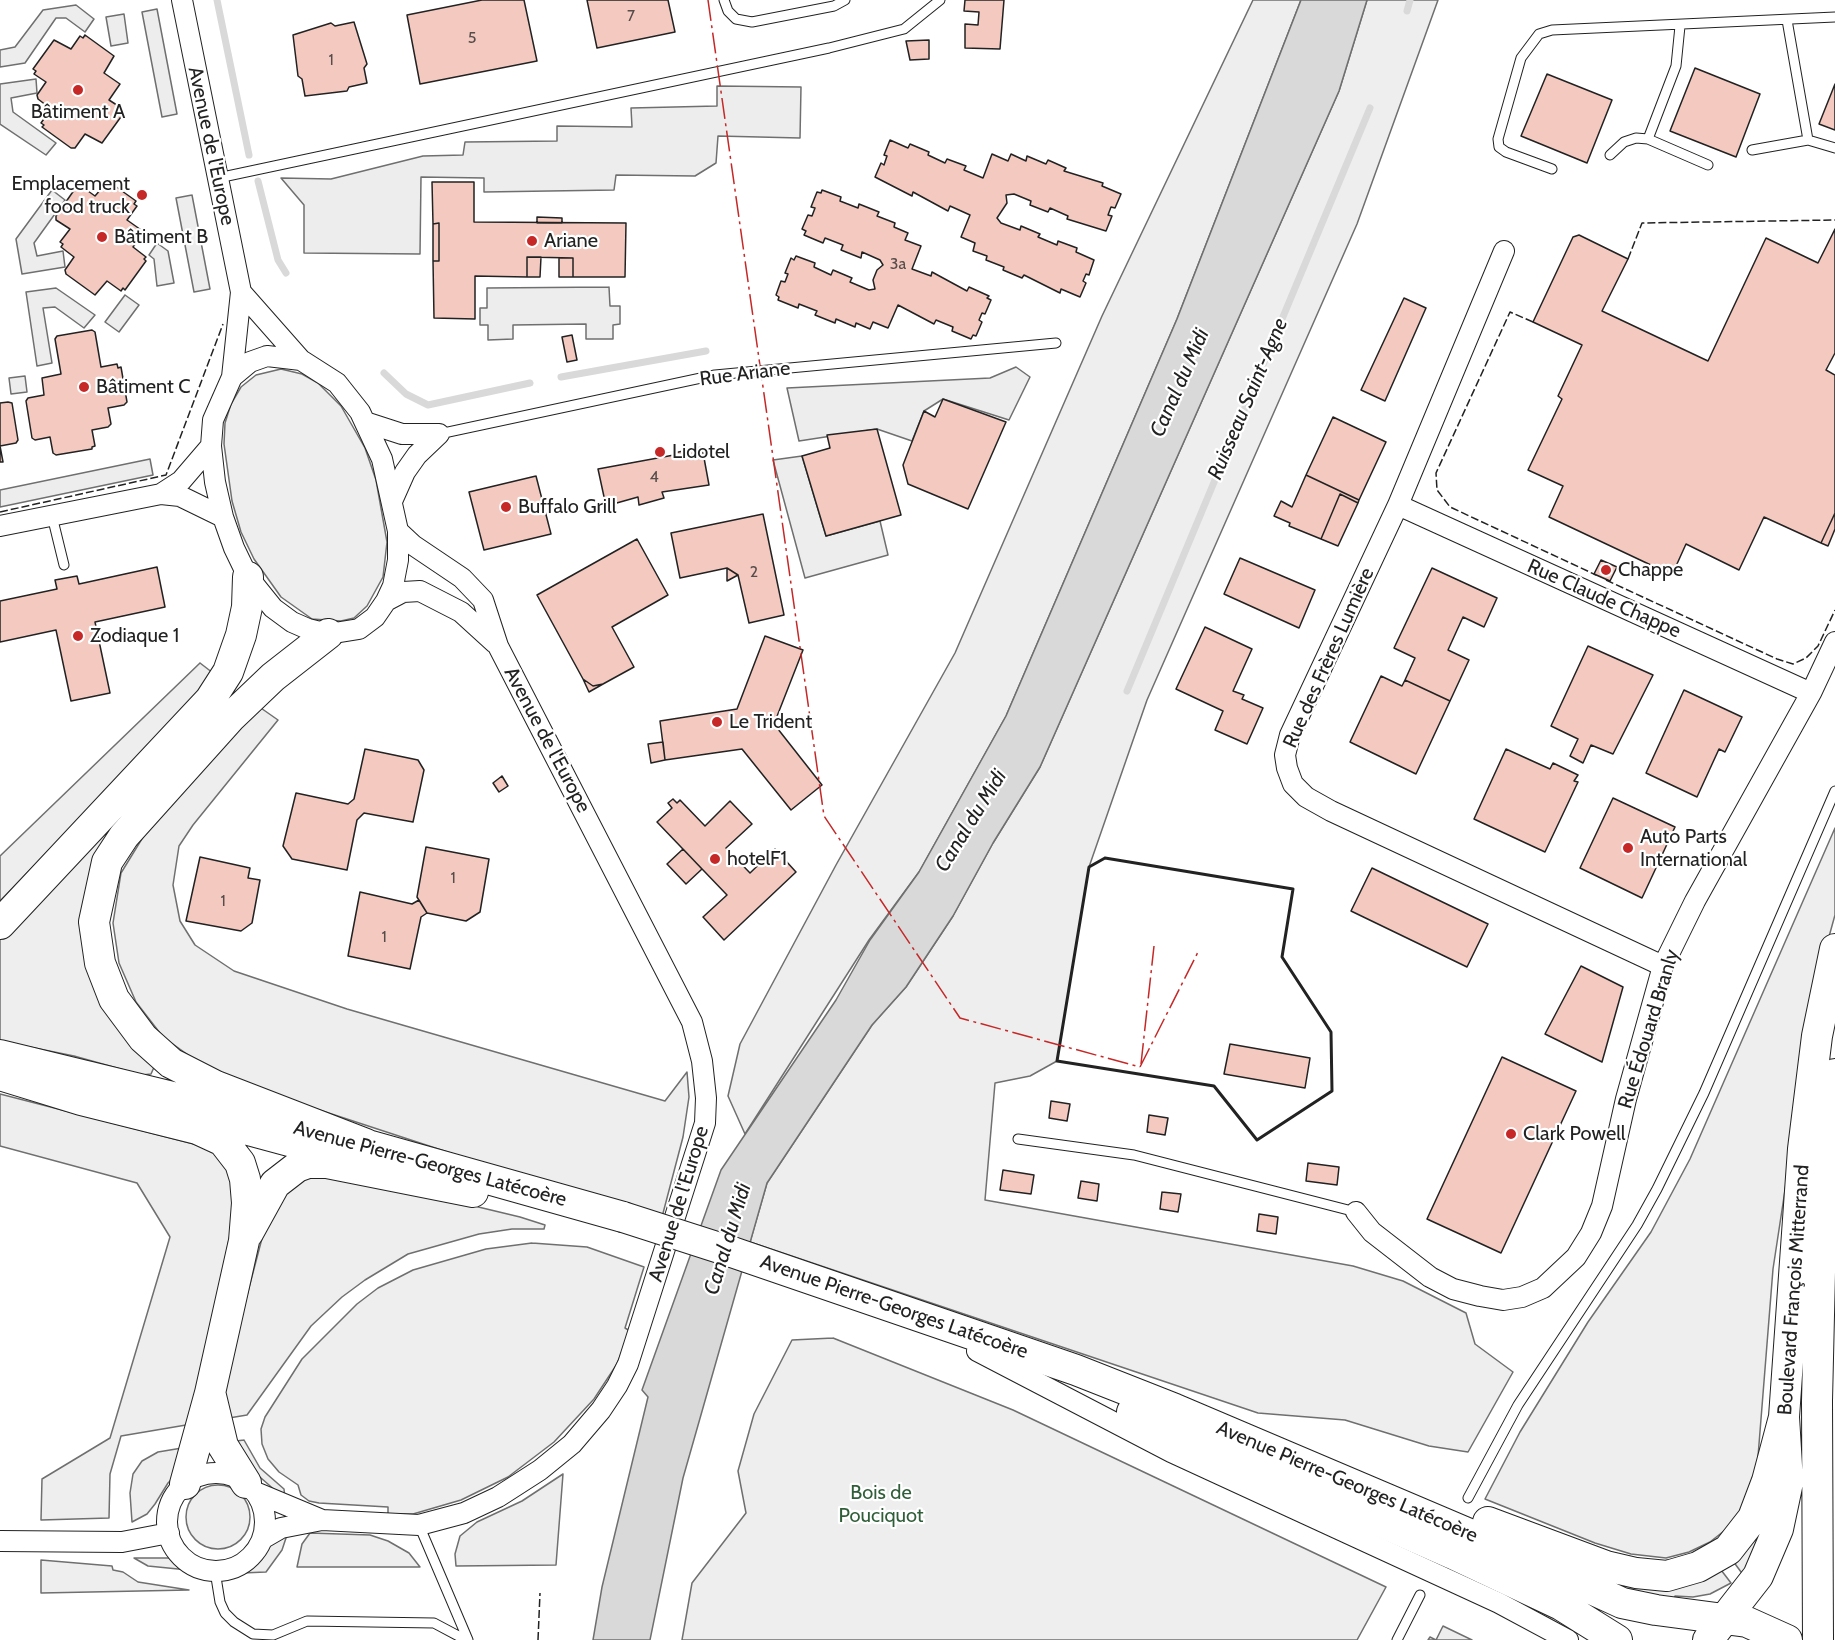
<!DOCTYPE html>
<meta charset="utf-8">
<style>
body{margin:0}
canvas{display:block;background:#fff}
</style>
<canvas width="1835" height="1640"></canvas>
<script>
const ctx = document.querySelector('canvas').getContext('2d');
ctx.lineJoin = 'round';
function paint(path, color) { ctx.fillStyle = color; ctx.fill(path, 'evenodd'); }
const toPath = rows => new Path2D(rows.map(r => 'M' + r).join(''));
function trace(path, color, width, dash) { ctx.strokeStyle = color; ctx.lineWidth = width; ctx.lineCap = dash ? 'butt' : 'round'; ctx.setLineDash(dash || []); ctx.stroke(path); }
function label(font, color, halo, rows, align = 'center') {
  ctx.font = font + ' Cabin,sans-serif'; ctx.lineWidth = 4.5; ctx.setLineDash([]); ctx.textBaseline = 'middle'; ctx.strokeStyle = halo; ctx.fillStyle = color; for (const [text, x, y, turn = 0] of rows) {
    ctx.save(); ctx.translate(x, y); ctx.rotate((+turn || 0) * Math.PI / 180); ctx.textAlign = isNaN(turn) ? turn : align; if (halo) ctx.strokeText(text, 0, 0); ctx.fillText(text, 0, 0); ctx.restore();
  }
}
const green = toPath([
 [1253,0,1301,0,1177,319,1006,716,919,872,869,940,745,1134,728,1096,740,1044,836,865,955,653,1102,316,1253,0],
 [1367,0,1438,0,1357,224,1147,700,1089,867,1057,1061,1030,1076,995,1083,985,1200,1353,1266,1403,1281,1466,1313,1475,1344,1513,1372,1468,1452,1429,1446,1345,1420,1258,1413,750,1242,767,1183,872,1025,906,987,953,916,993,843,1040,767,1339,91,1367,0],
 [281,369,302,374,318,383,341,406,365,448,376,480,387,542,383,577,367,606,354,618,341,621,312,619,281,597,254,559,241,532,232,501,224,444,225,423,231,404,241,387,256,375,281,369],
 [200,663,213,673,198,695,0,901,0,856,200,663],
 [258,706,278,720,193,825,179,846,173,885,180,921,195,945,234,971,347,1009,665,1101,687,1072,689,1097,683,1137,662,1217,542,1183,292,1101,205,1067,163,1037,136,1002,119,963,113,923,121,873,151,824,258,706],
 [117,813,124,821,89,900,155,1065,151,1074,142,1075,74,1056,0,1041,0,937,117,813],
 [1835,828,1835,915,1817,980,1773,1269,1757,1469,1746,1506,1729,1527,1710,1542,1689,1552,1666,1558,1631,1554,1595,1543,1485,1499,1520,1432,1588,1322,1651,1232,1690,1159,1835,828],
 [0,1094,213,1149,227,1162,237,1200,192,1424,121,1436,110,1474,109,1518,41,1520,42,1479,110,1438,170,1237,137,1183,0,1146,0,1094],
 [307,1175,391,1186,520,1217,545,1225,544,1229,512,1229,479,1234,408,1254,365,1280,342,1297,311,1326,247,1415,223,1419,221,1394,265,1227,273,1203,307,1175],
 [532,1243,587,1247,644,1267,625,1328,630,1331,617,1364,594,1399,554,1442,508,1477,461,1500,413,1514,388,1514,388,1507,319,1503,309,1501,301,1495,298,1485,279,1472,268,1459,262,1444,261,1429,265,1417,302,1359,357,1304,378,1288,413,1270,486,1249,532,1243],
 [833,1338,1013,1410,1386,1587,1357,1640,682,1640,692,1583,746,1513,738,1471,754,1414,792,1340,833,1338],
 [244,1440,260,1468,284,1489,285,1499,253,1471,228,1442,244,1440],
 [188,1447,178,1473,168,1483,155,1504,147,1514,132,1522,130,1493,133,1474,142,1461,158,1452,188,1447],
 [1375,1484,1596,1566,1718,1566,1731,1583,1710,1594,1693,1597,1675,1596,1672,1603,1638,1597,1375,1484],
 '186 1517a32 32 0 1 1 64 0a32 32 0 1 1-64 0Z',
 [1756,1531,1765,1534,1744,1576,1730,1557,1756,1531],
 [310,1533,370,1535,388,1541,409,1553,420,1567,297,1567,302,1544,310,1533],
 [287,1535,282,1550,266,1572,242,1573,263,1555,270,1545,287,1535],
 [134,1558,170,1558,188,1570,148,1566,134,1558],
 [41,1560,112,1566,113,1570,123,1572,138,1582,189,1590,41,1593,41,1560]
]);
paint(green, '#eee');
trace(green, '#6f6f6f', 1.5);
const parking = toPath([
 [76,5,94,19,85,32,66,18,56,18,25,63,0,67,0,50,15,47,43,10,76,5],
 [157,9,177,114,162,117,142,12,157,9],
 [124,14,128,43,111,46,106,17,124,14],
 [36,79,37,93,11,98,13,112,56,143,46,155,0,124,0,84,36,79],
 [717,86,801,87,800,138,718,136,716,163,695,176,616,175,614,190,484,192,484,178,421,177,420,254,304,253,304,205,281,178,331,179,423,156,463,155,465,142,557,141,557,126,632,127,631,108,717,106,717,86],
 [52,190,65,200,34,243,37,256,63,251,65,267,22,274,16,239,52,190],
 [192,195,210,289,194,292,176,198,192,195],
 [157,243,168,251,174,283,157,286,154,259,149,255,157,243],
 [609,287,610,306,620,306,620,324,613,325,613,339,586,339,586,324,513,325,513,339,488,340,488,325,480,325,480,308,487,308,487,288,609,287],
 [56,288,95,315,84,328,55,307,43,308,52,363,37,366,26,292,56,288],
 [125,295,139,305,119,332,105,322,125,295],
 [1016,367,1030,377,1009,420,943,399,924,411,912,441,877,429,799,441,787,388,990,378,1016,367],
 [25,376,27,392,11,394,9,378,25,376],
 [802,456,826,536,880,521,888,555,805,578,773,460,802,456],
 [150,459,153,475,0,507,0,490,150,459],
 [563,1474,556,1565,456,1566,455,1554,460,1536,477,1522,522,1501,563,1474],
 [1443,1626,1472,1640,1428,1640,1430,1637,1436,1640,1443,1626]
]);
paint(parking, '#ededed');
trace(parking, '#6f6f6f', 1.5);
const water = toPath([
 [1301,0,1367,0,1339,91,1040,767,993,843,953,916,906,987,872,1025,767,1183,683,1478,650,1640,593,1640,602,1587,648,1397,642,1390,721,1170,836,1000,870,940,919,872,1006,716,1177,319,1301,0]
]);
paint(water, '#d9d9d9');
trace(water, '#6f6f6f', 1.5);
trace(toPath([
 [217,0,249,155],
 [1407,11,1410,0],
 [258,181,278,260,286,273],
 [384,373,406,394,428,405,530,383],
 [561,377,706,351],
 [1127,691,1370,108]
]), '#d9d9d9', 7);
const building = toPath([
 [482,0,524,0,537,61,420,84,407,15,482,0],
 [587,0,668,0,675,32,597,48,587,0],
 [965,0,1004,0,1000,49,965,48,965,24,978,25,979,12,964,11,965,0],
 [354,22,367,64,364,68,367,83,349,87,347,91,305,96,302,79,298,76,293,35,331,23,335,26,354,22],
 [85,35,114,56,104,73,120,84,109,100,123,109,121,112,123,114,102,143,85,134,75,148,71,148,42,127,44,125,41,123,51,109,38,99,37,95,46,82,34,74,36,71,33,69,54,40,71,49,80,36,83,38,85,35],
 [929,40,929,59,910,60,906,41,929,40],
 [1695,68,1760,94,1736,157,1670,131,1695,68],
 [1547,74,1612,100,1587,163,1521,136,1547,74],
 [1835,84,1835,130,1819,124,1835,84],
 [890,140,908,148,910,144,929,152,928,155,945,163,947,159,966,166,964,170,983,178,992,154,1008,161,1011,154,1026,161,1027,156,1046,164,1048,160,1066,168,1064,171,1103,183,1102,186,1121,194,1115,208,1111,207,1108,215,1112,216,1106,231,1067,219,1068,216,1050,208,1048,212,1030,205,1031,201,1014,194,1006,195,1007,203,997,218,1001,223,1020,230,1021,226,1040,234,1038,237,1057,245,1058,241,1077,248,1076,252,1094,260,1089,275,1086,274,1083,281,1086,283,1080,297,1061,289,1060,293,1024,275,1022,278,1003,270,1004,267,986,260,987,256,973,251,975,243,961,237,970,215,950,206,948,211,913,192,912,196,875,177,881,163,884,165,887,156,884,155,890,140],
 [108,181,136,201,134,204,137,206,127,220,144,232,133,247,146,257,144,259,146,261,125,290,123,288,121,291,107,281,95,295,66,274,65,270,74,257,61,247,63,244,60,242,70,229,56,220,56,216,77,186,81,186,95,196,108,181],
 [432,182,474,182,474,222,626,223,625,277,573,277,573,258,527,257,527,277,475,276,475,319,434,318,433,261,439,261,439,223,433,224,432,182],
 [822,190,841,197,840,201,858,208,859,204,879,212,877,216,895,223,894,227,908,233,905,240,921,246,912,269,931,276,932,272,967,291,969,287,989,296,987,298,991,300,985,314,982,313,979,320,982,322,976,336,973,335,971,339,952,331,953,327,936,320,934,324,898,305,888,328,873,322,870,329,856,323,855,327,836,319,835,323,815,315,817,311,799,304,798,308,778,300,779,297,776,295,781,281,785,282,788,274,785,273,791,258,794,260,796,256,815,263,814,267,831,275,833,270,852,278,850,282,869,290,875,289,873,280,877,270,883,265,880,260,862,252,861,258,841,250,843,245,825,238,823,243,804,235,806,231,802,229,808,215,812,216,815,208,811,207,817,192,821,193,822,190],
 [537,217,562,218,562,223,537,223,537,217],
 [439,223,439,261,433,261,433,224,439,223],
 [1835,229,1835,353,1826,370,1835,375,1835,513,1821,543,1764,517,1739,570,1686,544,1672,575,1549,517,1563,486,1528,470,1562,399,1558,396,1582,345,1533,322,1573,237,1579,235,1628,259,1602,311,1708,361,1766,238,1818,263,1835,229],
 [527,257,541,257,540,277,527,277,527,257],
 [559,258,573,258,573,277,559,277,559,258],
 [1404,298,1426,308,1385,401,1361,390,1404,298],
 [92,330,95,332,101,367,117,364,118,368,121,367,127,402,124,405,108,408,111,424,108,427,92,430,95,446,92,447,92,449,56,455,53,453,50,437,35,440,32,438,26,401,28,398,44,395,42,378,61,374,55,339,57,336,92,330],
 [572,335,577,360,567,362,562,337,572,335],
 [943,399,1006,422,968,509,908,484,903,465,924,411,935,417,943,399],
 [8,402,12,403,18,440,16,443,0,446,3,462,0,462,0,403,8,402],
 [1333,417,1386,442,1359,500,1306,475,1333,417],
 [877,429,901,515,826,536,802,456,830,448,827,435,877,429],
 [702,447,709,485,662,492,664,498,639,505,638,497,606,506,598,469,674,455,674,453,702,447],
 [1306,475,1359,500,1358,503,1340,494,1321,539,1289,526,1290,523,1274,516,1281,501,1292,507,1306,475],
 [536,476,551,534,484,550,469,492,536,476],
 [1340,494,1358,503,1338,546,1321,539,1340,494],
 [1835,513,1835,529,1828,546,1821,543,1835,513],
 [763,514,784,615,749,623,738,575,727,568,680,578,671,533,763,514],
 [637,539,668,595,612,627,634,667,603,684,593,686,583,679,537,595,637,539],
 [1240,558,1315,590,1299,628,1224,594,1240,558],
 [1601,560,1617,567,1610,581,1594,574,1601,560],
 [157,567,165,607,95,622,110,693,71,701,56,630,0,642,0,601,57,589,55,580,77,576,79,584,157,567],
 [727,568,738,575,727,581,727,568],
 [1432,568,1497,598,1484,627,1463,617,1448,650,1469,660,1450,701,1405,680,1415,658,1394,648,1432,568],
 [1205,627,1252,649,1233,691,1244,695,1242,699,1263,708,1247,744,1215,730,1223,711,1176,689,1205,627],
 [765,636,803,650,774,724,822,785,791,810,742,749,665,760,660,721,737,709,765,636],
 [1588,646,1653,675,1613,754,1591,745,1583,763,1570,756,1578,739,1551,726,1588,646],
 [1381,676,1402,686,1405,680,1450,701,1416,774,1350,742,1381,676],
 [583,679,593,686,603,684,589,692,583,679],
 [1684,690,1742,717,1725,752,1719,749,1697,797,1646,773,1684,690],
 [663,742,665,760,651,763,648,744,663,742],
 [365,749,418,760,424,770,413,822,364,813,357,820,347,870,292,859,283,846,296,793,348,804,354,799,365,749],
 [1506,749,1550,769,1553,763,1578,775,1574,781,1578,782,1545,852,1474,819,1506,749],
 [502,776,508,786,499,792,493,783,502,776],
 [1613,798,1675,827,1642,898,1580,868,1613,798],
 [673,799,677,803,680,800,705,826,730,801,752,824,726,848,750,873,775,849,796,872,724,940,703,917,727,895,657,822,672,808,668,803,673,799],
 [426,847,489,859,480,912,466,921,427,913,417,897,426,847],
 [683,849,702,869,686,884,667,864,683,849],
 [200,857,250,868,248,878,260,880,252,923,241,931,186,921,200,857],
 [1372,868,1488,924,1467,967,1351,911,1372,868],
 [360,892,412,904,419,900,427,913,421,917,410,969,348,956,360,892],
 [1581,966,1623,987,1602,1062,1545,1034,1581,966],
 [1230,1044,1310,1058,1305,1088,1224,1074,1230,1044],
 [1502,1057,1576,1091,1501,1253,1427,1219,1502,1057],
 [1051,1101,1070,1104,1067,1121,1049,1118,1051,1101],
 [1149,1115,1168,1118,1165,1135,1147,1132,1149,1115],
 [1308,1163,1339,1167,1337,1185,1306,1181,1308,1163],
 [1003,1170,1034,1175,1031,1194,1000,1190,1003,1170],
 [1081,1181,1099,1184,1097,1201,1078,1198,1081,1181],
 [1162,1192,1181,1194,1178,1212,1160,1209,1162,1192],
 [1259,1214,1278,1217,1276,1234,1257,1231,1259,1214]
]);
paint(building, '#f3c9c0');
trace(building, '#222', 1.5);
const service = toPath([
 [724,0,728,11,736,19,752,22,834,6,845,0],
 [1787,20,1808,140],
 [1648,139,1676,66,1680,26],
 [1752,150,1808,140,1835,148],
 [1610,155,1624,142,1636,138,1648,139,1708,165],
 [1552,169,1506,152,1499,147,1498,139,1521,58,1539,34,1552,30,1835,17],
 [218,178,829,48,904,29,940,0],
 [439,434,715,375,1056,343],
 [52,516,64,565],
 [1018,1139,1134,1155,1356,1212],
 [1468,1498,1518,1405,1637,1225,1657,1189,1704,1093,1835,791],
 [419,1525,468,1640],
 [215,1571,220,1602,225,1613,234,1622,253,1634,273,1635,307,1621,434,1623,466,1640],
 [1397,1640,1420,1595]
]);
const minor = toPath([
 [182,0,241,292,232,377],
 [1504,251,1398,505,1290,735,1285,755,1287,768,1293,784,1306,797,1331,811,1663,966],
 [241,292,301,360],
 [267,356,301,360,337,383,360,412,382,459,398,531,398,560,393,586,386,601,375,617,359,629,328,634,308,629,292,622,273,608,248,577,234,548,223,517,215,482,211,446,213,420,232,377,250,362,267,356],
 [365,422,402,434,439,434],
 [161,494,181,481,211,446],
 [393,499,405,472,417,455,439,434],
 [1398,505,1811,693],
 [0,526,161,494,180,496,223,517],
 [386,601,403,592,420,591,461,612,495,643],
 [1356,1212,1372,1232,1430,1277,1453,1289,1480,1296,1503,1300,1522,1297,1543,1288,1576,1257,1591,1233,1602,1206,1626,1099,1663,966,1695,901,1811,693,1835,642],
 [977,1351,1171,1452,1499,1603,1568,1640],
 '167 1522a49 49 0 1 1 98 0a49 49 0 1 1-98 0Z',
 [255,1492,322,1520,419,1525,464,1513,498,1497,540,1470,572,1444,601,1410,617,1386,628,1364,705,1123,706,1098,702,1061,692,1022,498,646,483,600,462,578,413,545,398,531],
 [262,1539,281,1528,322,1520],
 [0,1541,122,1542,169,1533]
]);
const primary = toPath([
 [328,634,273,677,230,718,124,836,107,862,94,922,100,963,114,999,143,1038,171,1063,216,1086,366,1144],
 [0,924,210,700,228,672,241,635,247,607,248,577],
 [0,1055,247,1115],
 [0,1075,81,1100,197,1129,223,1141,240,1163,245,1179,247,1203,244,1241,210,1393,185,1484],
 [219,1122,367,1162],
 [346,1139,623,1217],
 [248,1233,275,1184,297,1167,308,1163,327,1163,473,1192],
 [732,1252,1076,1370,1175,1409,1500,1547,1622,1603,1656,1610,1747,1622,1787,1640],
 [211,1396,223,1446,246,1483],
 [1132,1412,1453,1554,1561,1605,1617,1640],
 [1488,1522,1606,1566,1636,1573,1667,1576,1698,1567,1728,1550,1753,1518,1767,1481,1784,1417],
 [1708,1640,1758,1576,1778,1529,1788,1482,1784,1417,1803,1149,1817,1036,1835,949],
 [1818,1640,1817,1401,1820,1272,1827,1133,1835,1074]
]);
trace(service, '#222', 11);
trace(minor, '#222', 22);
trace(primary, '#222', 32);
trace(service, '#fff', 9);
trace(minor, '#fff', 20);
trace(primary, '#fff', 30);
const primaryBridge = toPath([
 [623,1217,732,1252]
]);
trace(primaryBridge, '#222', 32, []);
trace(primaryBridge, '#fff', 30);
trace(toPath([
 [1628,259,1642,223,1835,220],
 [1533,322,1510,312,1436,473,1437,490,1450,507,1596,575],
 [0,512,166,475,223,324],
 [1606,580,1777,659,1793,664,1806,658,1818,646,1835,610],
 [538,1640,540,1593]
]), '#222', 1.5, [8, 3]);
trace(toPath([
 [1105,858,1293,889,1282,957,1331,1032,1332,1091,1257,1140,1214,1086,1057,1061,1089,867,1105,858]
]), '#222', 3);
trace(toPath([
 [708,0,824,816,960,1018,1140,1067],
 [1141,1064,1154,946],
 [1140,1067,1198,952]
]), '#c62828', 1.5, [21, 4.5, 3, 4.5]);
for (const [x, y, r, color] of [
 [78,90,6,"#c62828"],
 [142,195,6,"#c62828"],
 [102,237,6,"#c62828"],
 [532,241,6,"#c62828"],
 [84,387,6,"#c62828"],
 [660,452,6,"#c62828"],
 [506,507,6,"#c62828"],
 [1606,570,6,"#c62828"],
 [78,636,6,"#c62828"],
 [717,722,6,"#c62828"],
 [1628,848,6,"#c62828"],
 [715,859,6,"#c62828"],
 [1511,1134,6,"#c62828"]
]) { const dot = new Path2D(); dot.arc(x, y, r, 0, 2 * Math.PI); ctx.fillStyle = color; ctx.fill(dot); trace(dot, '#fff', 2); }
label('16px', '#564c4a', null, [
 ["7",631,16],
 ["5",472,38],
 ["1",331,60],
 ["3a",898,264],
 ["4",654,477],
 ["2",754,572],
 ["1",453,878],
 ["1",223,901],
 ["1",384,937]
]);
label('20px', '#222', '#fff', [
 ["Bâtiment A",78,112,"center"],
 ["Emplacement",130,184,"right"],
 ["food truck",130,207,"right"],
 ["Bâtiment B",114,237],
 ["Ariane",544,241],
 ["Bâtiment C",96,387],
 ["Lidotel",672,452],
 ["Buffalo Grill",518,507],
 ["Chappe",1618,570],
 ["Zodiaque 1",90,636],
 ["Le Trident",729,722],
 ["Auto Parts",1640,837],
 ["International",1640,860],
 ["hotelF1",727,859],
 ["Clark Powell",1523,1134]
], 'left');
label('20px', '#222', '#fff', [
 ["Avenue de l'Europe",211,146,78],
 ["Rue Ariane",745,374,-7],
 ["Rue Claude Chappe",1604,599,24],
 ["Rue des Frères Lumière",1329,658,-66],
 ["Avenue de l'Europe",547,740,62],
 ["Rue Édouard Branly",1649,1029,-73],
 ["Avenue Pierre-Georges Latécoère",430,1164,15],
 ["Avenue de l'Europe",679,1204,-73],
 ["Boulevard François Mitterrand",1794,1290,-86],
 ["Avenue Pierre-Georges Latécoère",894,1307,19],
 ["Avenue Pierre-Georges Latécoère",1347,1482,23]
]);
label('20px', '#2f5e38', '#fff', [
 ["Bois de",881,1493],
 ["Pouciquot",881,1516]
]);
label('italic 21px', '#222', '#fff', [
 ["Canal du Midi",1180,383,-66],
 ["Ruisseau Saint-Agne",1248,399,-67],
 ["Canal du Midi",971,821,-58],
 ["Canal du Midi",728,1239,-73]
]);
</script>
